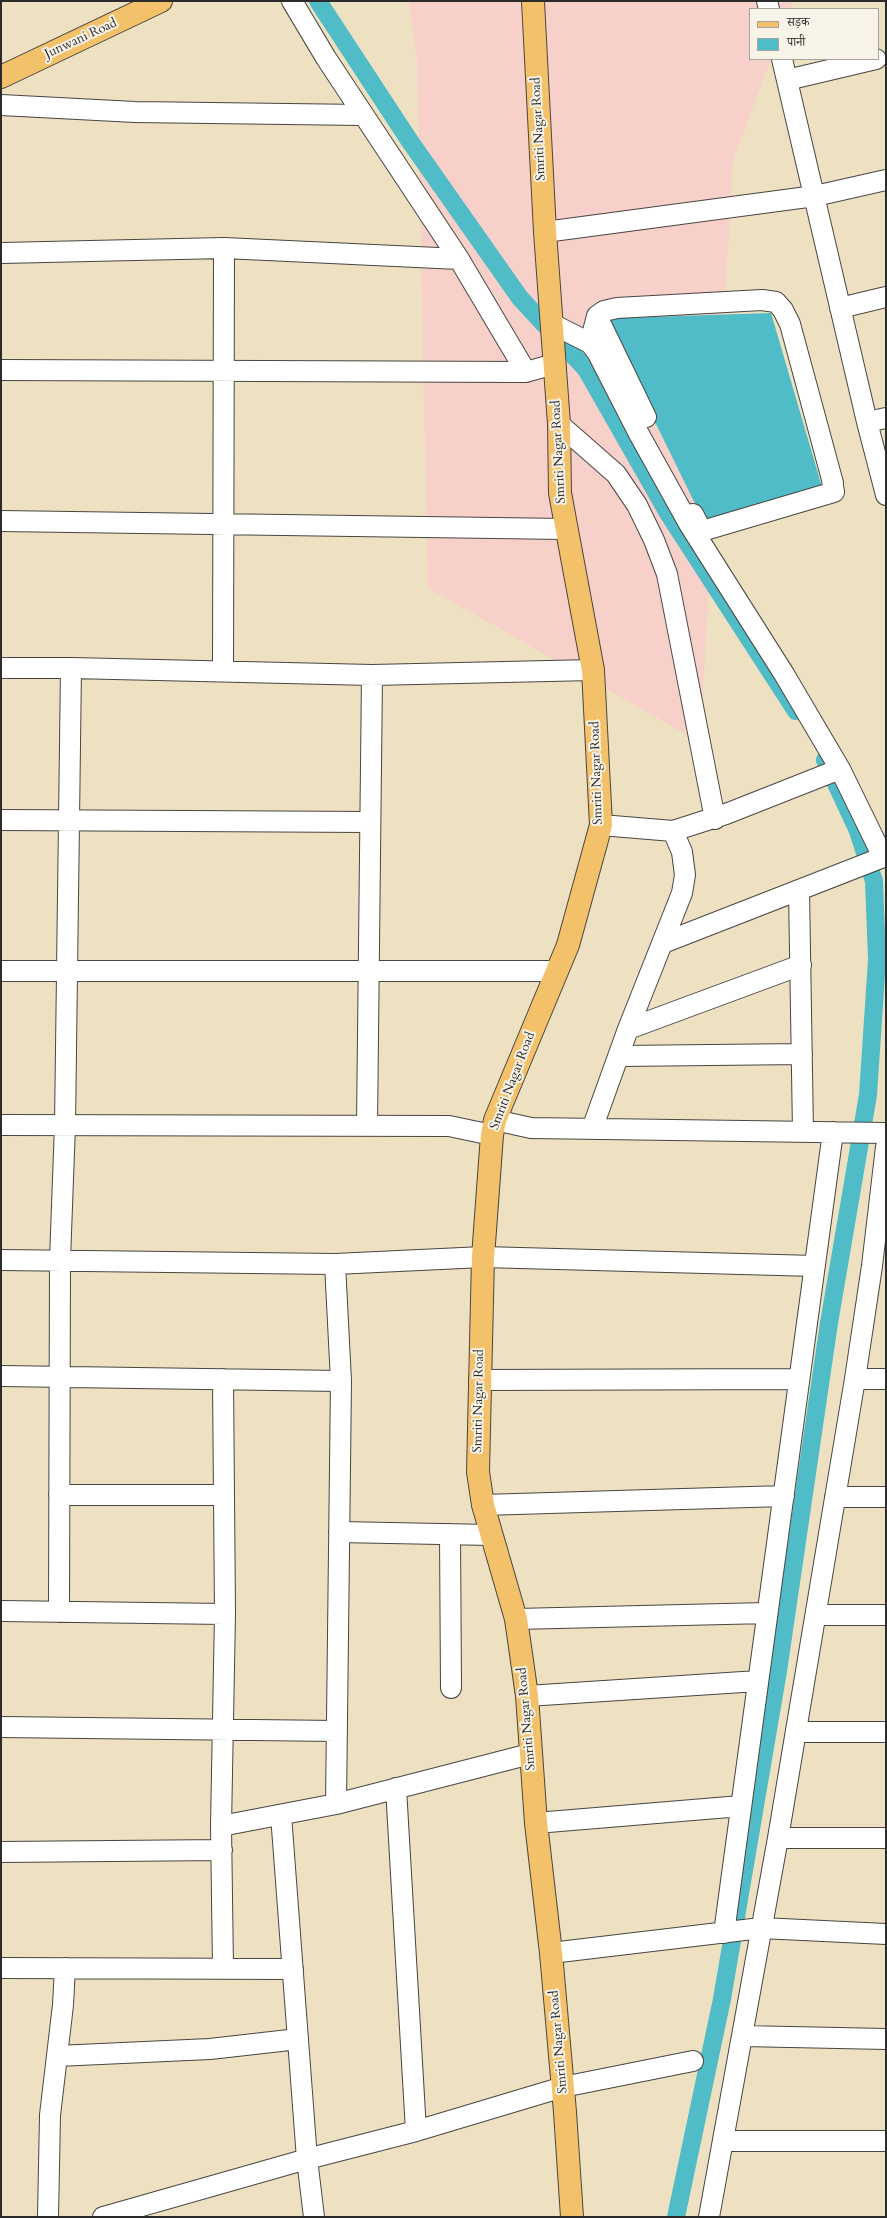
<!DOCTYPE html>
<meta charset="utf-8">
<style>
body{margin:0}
#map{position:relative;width:887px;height:2218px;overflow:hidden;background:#eee1c1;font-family:Cardo,"Noto Serif Devanagari",serif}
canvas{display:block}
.frame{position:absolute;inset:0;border:2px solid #2b2b2b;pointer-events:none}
.legend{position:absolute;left:749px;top:8px;width:130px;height:52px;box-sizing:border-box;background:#f7f3e8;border:1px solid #a5a39c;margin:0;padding:5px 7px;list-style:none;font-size:12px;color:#2b2b2b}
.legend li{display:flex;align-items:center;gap:8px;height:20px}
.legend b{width:20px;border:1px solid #a5a39c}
</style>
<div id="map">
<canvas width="887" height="2218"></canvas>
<div class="frame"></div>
<ul class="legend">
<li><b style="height:5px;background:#f4c16b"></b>सड़क</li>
<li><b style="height:11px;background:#4fbcc7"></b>पानी</li>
</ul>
</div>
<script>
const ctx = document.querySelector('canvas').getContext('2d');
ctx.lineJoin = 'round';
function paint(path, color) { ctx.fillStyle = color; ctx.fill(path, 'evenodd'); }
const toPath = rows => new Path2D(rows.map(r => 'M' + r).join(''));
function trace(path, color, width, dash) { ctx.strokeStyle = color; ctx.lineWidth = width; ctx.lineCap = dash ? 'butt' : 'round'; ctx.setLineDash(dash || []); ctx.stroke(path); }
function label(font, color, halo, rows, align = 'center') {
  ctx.font = font + ' Cardo,serif'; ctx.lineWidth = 4; ctx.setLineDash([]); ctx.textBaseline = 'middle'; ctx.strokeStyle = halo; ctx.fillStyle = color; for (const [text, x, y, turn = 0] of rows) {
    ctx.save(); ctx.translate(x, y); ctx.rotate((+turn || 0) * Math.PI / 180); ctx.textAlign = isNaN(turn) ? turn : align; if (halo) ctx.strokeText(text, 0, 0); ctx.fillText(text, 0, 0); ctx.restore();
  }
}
paint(toPath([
 [409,1,793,1,790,9,750,9,750,59,771,59,733,160,700,742,428,588,417,61]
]), '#f7d0ca');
paint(toPath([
 [771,313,822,487,704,522,610,330,609,324,611,319,618,318]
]), '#4fbcc7');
trace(toPath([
 [318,1,409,140,520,298,586,369,668,513,796,711],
 [676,2217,722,1999,778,1671,829,1323,868,1095,877,960,874,881,858,831,825,760]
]), '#4fbcc7', 18);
const minor = toPath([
 [292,1,326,58,459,259,526,372],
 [767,1,769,9],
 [782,59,867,422,886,495],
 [787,80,876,59],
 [1,105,135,112,363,115],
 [545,232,815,196,886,180],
 [1,253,224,248,459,259],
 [840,308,886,297],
 [597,316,646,417],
 [552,324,590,343,597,352,639,434,689,524,784,674,840,769,883,857],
 [590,343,597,316,604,311,617,308,762,300,776,302,783,310,790,324,833,483],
 [1,370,526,372,554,364],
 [867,422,886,418],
 [559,424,616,474,637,505,654,540,667,574,715,819],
 [693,514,702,531,834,492,832,480],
 [1,521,565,529],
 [1,668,71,668,372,675,593,670],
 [223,671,224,248],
 [1,820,370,822],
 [601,825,673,831,726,814,840,769],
 [799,890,803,1132],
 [663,943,886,856],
 [1,971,557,971],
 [628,1029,801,965],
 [620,1056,802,1054],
 [495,1120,531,1128,886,1133],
 [1,1125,449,1126,492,1135],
 [367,1126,372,675],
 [592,1129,628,1029,682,893,685,875,682,852,673,831],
 [1,1260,335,1264,483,1257,815,1266],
 [335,1264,341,1381,336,1804],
 [1,1376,341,1381],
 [855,1379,886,1379],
 [479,1380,799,1379],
 [59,1495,224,1495],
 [835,1497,886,1497],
 [483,1505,784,1496],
 [339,1532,492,1535],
 [450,1534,451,1688],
 [1,1611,225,1614],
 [59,1612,60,1260,65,1125,71,668],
 [816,1615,886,1615],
 [516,1619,767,1613],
 [527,1696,758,1681],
 [1,1727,337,1731],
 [796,1732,886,1732],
 [396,1788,416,2131],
 [281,1815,307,2159,314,2217],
 [536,1823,741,1806],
 [221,1826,336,1804,530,1754],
 [778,1838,886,1838],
 [1,1852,222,1850],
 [724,1933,833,1132],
 [551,1953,761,1928,886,1934],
 [1,1968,293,1969],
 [223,1968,221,1826,225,1614,223,1379],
 [742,2036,886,2039],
 [57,2056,210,2049,298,2039],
 [723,2141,886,2141],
 [48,2217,50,2115,63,2005,65,1968],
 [103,2217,307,2159,416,2131,563,2087,693,2061],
 [709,2217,778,1838,855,1379,872,1266,886,1147]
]);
const major = toPath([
 [533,1,545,232,559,424,560,493,593,670,601,825,568,945,495,1120,492,1135,483,1257,478,1472,483,1505,516,1619,527,1696,536,1823,551,1953,565,2112,572,2217],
 [1,77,161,1]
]);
trace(minor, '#484642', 22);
trace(major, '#484642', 24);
trace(minor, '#fff', 20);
trace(major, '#f4c16b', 22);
label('13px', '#2b2b2b', '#f7f3e8', [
 ["Junwani Road",81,39,-25],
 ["Smriti Nagar Road",539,129,-93],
 ["Smriti Nagar Road",559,452,-93],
 ["Smriti Nagar Road",597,773,-92],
 ["Smriti Nagar Road",513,1081,-69],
 ["Smriti Nagar Road",479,1401,-89],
 ["Smriti Nagar Road",527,1719,-95],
 ["Smriti Nagar Road",559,2042,-95]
]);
</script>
